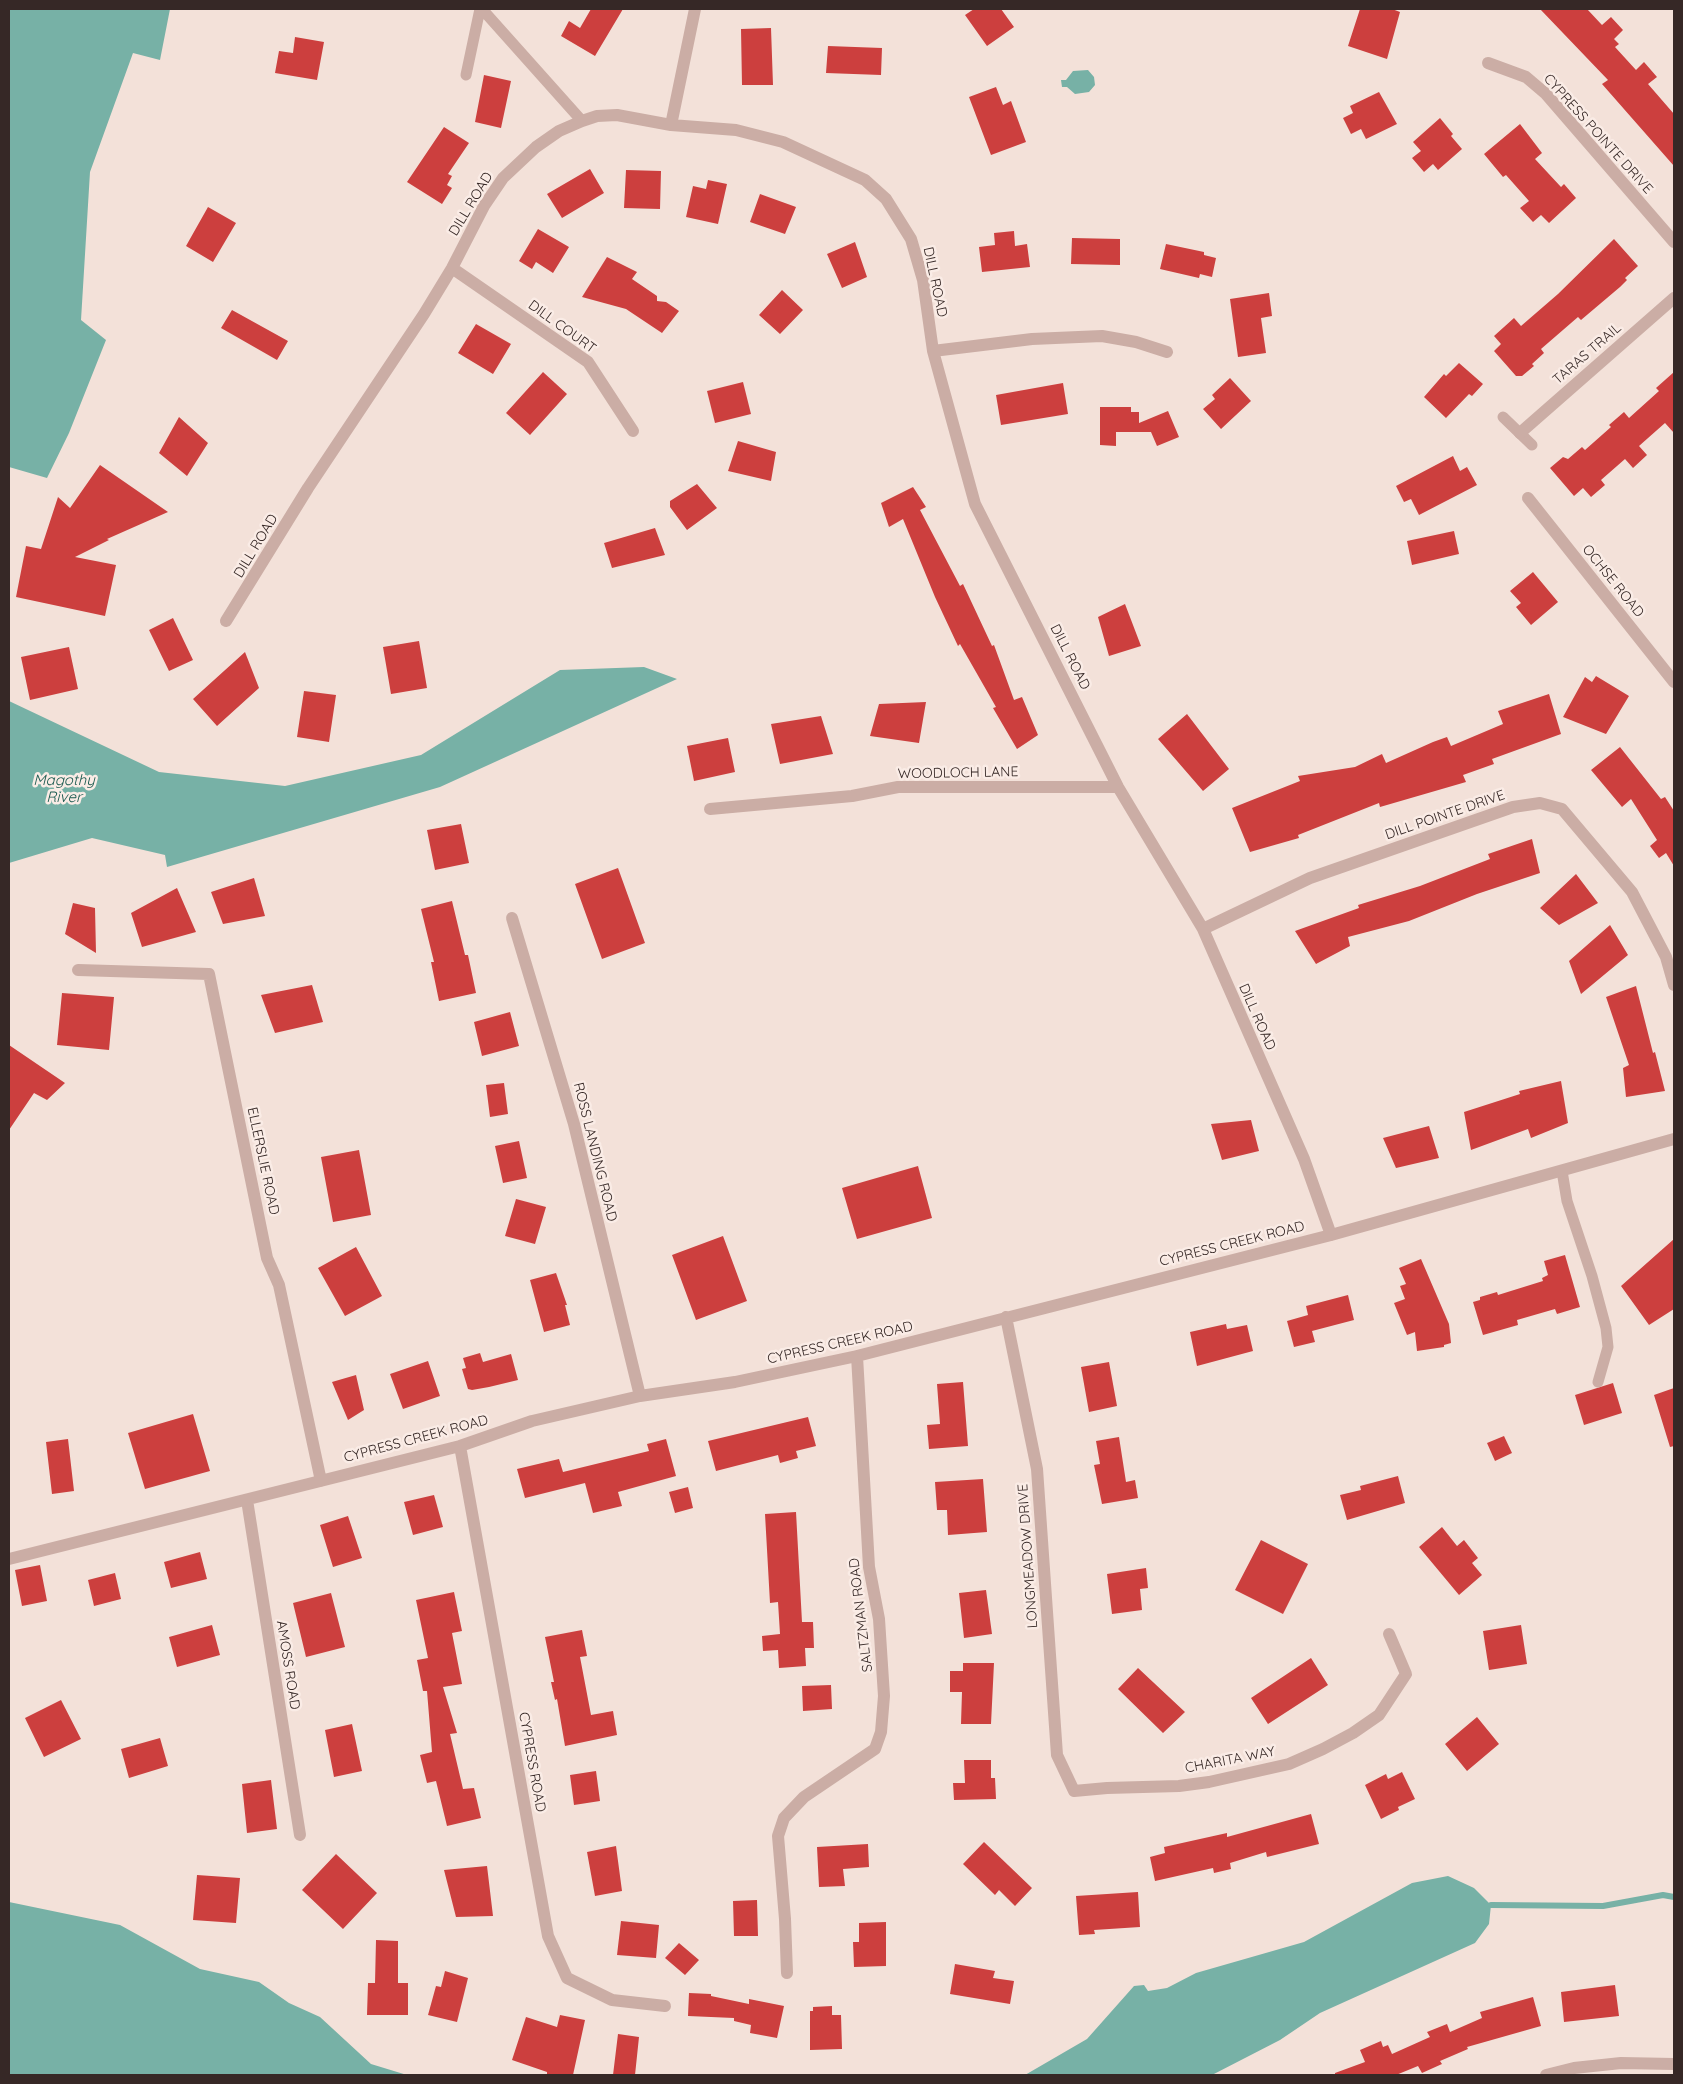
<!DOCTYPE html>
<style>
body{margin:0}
#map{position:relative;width:1683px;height:2084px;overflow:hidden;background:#f3e1d9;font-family:Quicksand,sans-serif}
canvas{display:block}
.frame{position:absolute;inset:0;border:10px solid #362826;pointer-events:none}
</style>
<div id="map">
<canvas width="1683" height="2084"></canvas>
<div class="frame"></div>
</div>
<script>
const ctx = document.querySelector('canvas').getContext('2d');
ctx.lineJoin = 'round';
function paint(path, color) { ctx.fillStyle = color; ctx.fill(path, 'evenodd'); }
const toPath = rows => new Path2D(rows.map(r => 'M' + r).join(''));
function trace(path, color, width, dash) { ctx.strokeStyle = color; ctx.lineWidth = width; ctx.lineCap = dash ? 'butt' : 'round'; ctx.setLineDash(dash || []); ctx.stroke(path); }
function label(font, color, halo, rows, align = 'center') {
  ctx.font = font + ' Quicksand,sans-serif'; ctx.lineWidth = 5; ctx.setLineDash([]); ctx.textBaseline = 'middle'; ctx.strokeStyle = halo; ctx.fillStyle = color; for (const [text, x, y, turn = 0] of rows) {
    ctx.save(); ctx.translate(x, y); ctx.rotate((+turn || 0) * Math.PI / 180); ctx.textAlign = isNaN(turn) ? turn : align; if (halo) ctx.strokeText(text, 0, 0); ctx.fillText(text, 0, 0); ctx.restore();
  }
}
paint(toPath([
 [9,9,170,9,160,60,133,53,90,172,81,320,106,340,69,433,47,478,9,467],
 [1088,70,1094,77,1095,85,1089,92,1075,94,1067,87,1062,87,1061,80,1066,80,1073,71],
 [644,667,677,679,440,787,167,867,165,855,92,838,9,863,9,701,159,772,285,786,421,755,560,670],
 [1448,1876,1474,1888,1491,1905,1489,1924,1475,1943,1320,2013,1280,2040,1212,2075,1025,2075,1087,2039,1134,1986,1144,1985,1148,1991,1167,1988,1196,1973,1304,1942,1412,1883],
 [9,1902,120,1925,200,1969,259,1982,289,2003,320,2017,371,2064,407,2075,9,2075]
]), '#77b1a6');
trace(toPath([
 [1491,1905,1603,1906,1663,1895,1674,1897]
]), '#77b1a6', 6);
paint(toPath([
 [591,9,623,9,595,56,561,36,569,21,580,28],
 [974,9,1001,9,1014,27,987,46,965,15],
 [1360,9,1392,9,1400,12,1387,59,1348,46],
 [1540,9,1587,9,1602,25,1611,17,1623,30,1614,39,1619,44,1615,47,1636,70,1644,62,1657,77,1648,84,1674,114,1674,166,1602,84,1608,80],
 [771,28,773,85,742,85,741,29],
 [295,37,324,42,317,80,275,73,279,51,293,53],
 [828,46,882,48,881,75,826,73],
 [484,75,511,81,501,128,475,122],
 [996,87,1003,105,1011,101,1026,142,991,155,969,97],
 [1379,92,1397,124,1366,139,1361,129,1351,134,1343,118,1353,113,1350,106],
 [1440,118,1453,134,1451,136,1462,149,1438,170,1433,164,1424,172,1412,158,1421,151,1413,142],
 [1520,124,1542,153,1535,159,1561,187,1564,184,1576,198,1549,223,1541,215,1533,222,1520,208,1529,201,1506,175,1503,177,1484,154],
 [444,127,469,143,448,174,452,176,447,185,452,188,442,204,407,182],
 [590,169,604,193,562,218,547,194],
 [626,170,661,171,660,209,624,208],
 [708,180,727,184,718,224,686,217,693,186,706,189],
 [760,194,796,207,785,234,750,222],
 [208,207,236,223,213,262,186,246],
 [538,229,569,247,553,273,536,262,532,269,519,261],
 [1014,231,1015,246,1027,244,1030,267,982,272,979,247,995,245,994,233],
 [1072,238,1120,239,1120,265,1071,264],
 [1614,239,1638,266,1625,278,1627,280,1620,287,1581,320,1578,317,1541,349,1544,353,1532,364,1534,366,1522,376,1516,376,1494,351,1501,344,1494,336,1514,318,1521,326,1558,294],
 [855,242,867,277,842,288,827,254],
 [1166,244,1204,252,1204,255,1216,258,1212,277,1200,274,1199,278,1160,269],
 [607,257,637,272,632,279,657,296,657,301,666,302,679,311,662,333,626,309,582,297],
 [782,290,803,310,780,334,759,315],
 [1269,293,1272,316,1261,318,1266,353,1238,357,1230,299],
 [232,310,288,341,277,360,221,328],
 [476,324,511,344,493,374,458,353],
 [1459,363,1483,384,1472,396,1469,394,1446,418,1424,397,1444,374,1446,376],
 [543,372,567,394,530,435,506,413],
 [1674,372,1674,433,1665,423,1639,446,1647,455,1633,468,1625,459,1601,480,1605,485,1591,497,1583,488,1574,496,1550,468,1563,457,1568,459,1582,447,1585,450,1611,427,1609,425,1624,412,1629,418,1659,391,1656,388],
 [1230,378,1251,401,1221,429,1203,409,1215,399,1212,395],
 [743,382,751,414,715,423,707,391],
 [1063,383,1068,414,1001,425,996,395],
 [1100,407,1131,407,1131,412,1139,412,1139,423,1168,411,1179,437,1157,446,1151,432,1116,432,1116,446,1100,445],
 [179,417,208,443,187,476,159,453],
 [738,441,776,452,771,481,728,471],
 [1453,456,1460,471,1467,467,1477,485,1419,515,1411,499,1404,502,1396,486],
 [100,465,168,512,107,539,109,540,75,557,116,565,105,616,16,597,26,546,41,549,58,497,70,508],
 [697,484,717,508,687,530,670,507,670,501],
 [913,487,926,507,920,510,960,586,963,584,992,646,994,645,1014,700,1022,697,1038,735,1017,749,993,708,996,707,960,644,958,646,935,597,903,519,889,527,881,503],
 [655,528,665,555,612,568,604,543],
 [1454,531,1459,554,1412,565,1407,541],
 [1533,572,1558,602,1531,625,1516,607,1521,603,1510,591],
 [1125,604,1141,646,1109,656,1098,617],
 [173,618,193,660,169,671,149,630],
 [419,641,427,688,391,694,383,647],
 [69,647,78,689,30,700,21,657],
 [245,652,259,688,217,726,193,699],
 [1596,676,1629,696,1606,734,1563,717,1585,677,1592,682],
 [304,691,336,695,329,742,297,737],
 [1549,694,1561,734,1492,759,1494,764,1463,775,1466,782,1380,807,1379,803,1298,835,1299,838,1250,852,1232,808,1300,781,1298,776,1355,767,1382,754,1386,763,1433,742,1447,737,1451,746,1503,724,1498,711],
 [926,702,919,743,870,736,879,704],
 [1187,714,1229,769,1203,791,1158,739],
 [821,716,833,754,780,764,771,724],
 [728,738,735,772,694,781,687,746],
 [1620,747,1661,799,1665,797,1674,811,1674,866,1666,853,1659,858,1650,846,1657,840,1631,799,1622,807,1591,770],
 [461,824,469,863,435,870,427,830],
 [1532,839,1540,873,1477,894,1409,921,1348,937,1350,946,1316,964,1295,931,1359,908,1358,905,1420,886,1490,859,1488,854],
 [618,868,645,943,602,959,575,884],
 [1576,874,1598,903,1559,925,1540,908],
 [254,878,265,916,223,924,211,892],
 [177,888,196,932,142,947,131,913],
 [452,901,465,955,468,955,476,993,439,1001,431,962,434,962,421,909],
 [73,903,95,908,96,953,65,934],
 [1610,925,1628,955,1581,994,1569,961],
 [312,985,323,1022,275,1033,261,995],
 [1636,986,1653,1053,1655,1052,1665,1091,1626,1097,1623,1068,1629,1065,1606,997],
 [62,993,114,997,109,1050,57,1045],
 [510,1012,519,1046,482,1056,474,1022],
 [9,1045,65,1083,47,1100,34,1093,9,1130],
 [1561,1081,1568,1123,1531,1138,1528,1129,1471,1150,1464,1112,1520,1094,1519,1091],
 [504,1083,508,1114,490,1117,486,1085],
 [1251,1120,1259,1151,1222,1160,1211,1124],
 [1429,1126,1439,1158,1396,1168,1383,1138],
 [519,1141,527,1178,503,1183,495,1146],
 [359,1150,371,1215,333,1222,321,1157],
 [918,1166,932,1218,857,1239,842,1188],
 [516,1199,546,1207,535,1244,505,1236],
 [723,1236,747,1301,696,1320,672,1255],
 [1674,1239,1674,1309,1649,1325,1621,1286],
 [356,1247,382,1296,345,1316,318,1268],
 [1565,1255,1580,1307,1557,1314,1555,1309,1517,1320,1518,1325,1483,1335,1473,1302,1480,1300,1480,1297,1497,1292,1498,1295,1543,1281,1542,1278,1548,1275,1544,1261],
 [1421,1259,1449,1324,1451,1343,1444,1345,1444,1347,1417,1351,1415,1332,1407,1335,1394,1303,1405,1299,1400,1286,1406,1284,1399,1268],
 [556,1273,567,1305,565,1305,570,1325,544,1332,530,1280],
 [1348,1295,1354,1320,1312,1331,1315,1342,1294,1347,1287,1321,1308,1315,1306,1306],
 [1226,1324,1227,1329,1247,1325,1253,1351,1197,1366,1190,1332],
 [480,1353,483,1362,511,1354,518,1380,489,1387,472,1390,468,1389,462,1369,466,1368,463,1358],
 [428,1361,440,1396,403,1409,390,1374],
 [1109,1362,1117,1406,1089,1412,1081,1367],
 [356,1375,364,1410,348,1420,332,1382],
 [963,1382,968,1446,929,1449,927,1425,940,1424,937,1384],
 [1613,1383,1622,1413,1584,1425,1575,1395],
 [1674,1388,1674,1446,1670,1447,1654,1395],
 [193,1414,210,1471,145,1489,128,1433],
 [808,1417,816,1446,796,1451,798,1458,780,1463,778,1455,716,1471,708,1441],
 [1504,1436,1512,1453,1495,1461,1487,1443],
 [1119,1437,1126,1482,1135,1480,1138,1498,1102,1504,1094,1465,1100,1464,1096,1441],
 [68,1439,74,1491,52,1494,46,1442],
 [666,1439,676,1476,618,1492,622,1506,593,1513,585,1483,525,1498,517,1469,559,1459,563,1472,649,1451,647,1444],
 [1398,1476,1405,1503,1347,1520,1340,1495,1361,1490,1360,1486],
 [983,1479,987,1532,948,1535,947,1510,937,1510,935,1482],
 [688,1487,693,1508,675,1513,669,1492],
 [434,1495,443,1527,413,1535,404,1502],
 [796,1512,802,1622,813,1622,814,1648,805,1648,806,1666,779,1668,778,1650,763,1651,762,1636,780,1634,778,1602,770,1603,765,1514],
 [348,1516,362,1558,333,1567,320,1525],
 [1442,1527,1457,1546,1464,1540,1478,1558,1472,1563,1482,1575,1459,1595,1419,1547],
 [1261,1540,1308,1564,1283,1614,1235,1590],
 [200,1552,207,1579,171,1588,164,1562],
 [40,1565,47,1601,22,1606,15,1570],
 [1146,1568,1148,1588,1140,1589,1142,1610,1112,1614,1107,1574],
 [115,1573,121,1599,94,1606,88,1580],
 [986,1590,992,1634,964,1638,959,1593],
 [454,1592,462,1631,452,1633,462,1684,443,1687,457,1733,450,1734,463,1789,474,1788,481,1818,447,1826,436,1781,427,1783,420,1755,432,1752,427,1691,423,1691,417,1660,428,1658,416,1600],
 [331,1593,345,1647,306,1657,293,1603],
 [212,1625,220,1655,177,1667,169,1637],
 [1521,1625,1527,1664,1489,1670,1483,1631],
 [582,1630,587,1656,580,1657,591,1715,613,1711,617,1735,565,1746,557,1699,555,1700,551,1682,554,1682,545,1637],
 [1311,1658,1328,1685,1268,1724,1251,1698],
 [963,1663,994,1663,991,1724,961,1724,962,1692,950,1692,950,1671,963,1671],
 [1138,1668,1185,1712,1163,1733,1118,1689],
 [831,1685,832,1709,803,1711,802,1686],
 [61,1700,81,1739,44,1757,25,1718],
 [1477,1717,1499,1744,1467,1771,1445,1744],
 [352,1724,362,1771,334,1777,325,1730],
 [160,1738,168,1766,129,1778,121,1749],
 [964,1760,991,1760,991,1778,995,1778,996,1799,954,1800,953,1783,965,1783],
 [596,1771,600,1801,574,1805,570,1775],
 [1402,1772,1415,1799,1398,1807,1399,1810,1381,1819,1365,1785,1386,1774,1388,1779],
 [271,1780,277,1829,247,1833,242,1784],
 [1311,1814,1319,1844,1267,1857,1266,1852,1230,1863,1231,1869,1214,1873,1213,1868,1155,1881,1150,1857,1165,1853,1164,1847,1227,1833,1227,1837],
 [984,1842,1032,1888,1015,1906,999,1890,995,1895,963,1864],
 [868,1844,869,1867,843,1869,845,1886,819,1887,817,1847],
 [616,1846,622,1891,595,1896,587,1852],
 [336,1854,377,1893,343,1929,302,1890],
 [487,1866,493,1916,456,1917,444,1870],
 [197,1875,240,1878,236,1923,193,1920],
 [1138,1892,1140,1927,1094,1930,1095,1934,1079,1935,1076,1896],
 [757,1900,758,1936,734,1936,733,1901],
 [621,1921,659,1925,656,1958,617,1955],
 [886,1922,886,1966,854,1967,853,1942,859,1942,859,1923],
 [376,1940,398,1941,398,1983,408,1983,408,2015,367,2015,368,1983,375,1983],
 [679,1943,699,1960,685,1975,665,1958],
 [955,1964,995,1971,993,1978,1014,1981,1010,2004,950,1994],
 [445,1971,468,1978,457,2022,428,2015,436,1986,441,1987],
 [1615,1985,1619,2016,1564,2022,1561,1992],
 [689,1993,711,1994,711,1996,749,2004,749,1999,784,2006,777,2038,750,2033,751,2025,734,2021,734,2018,688,2016],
 [1533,1997,1541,2026,1467,2047,1468,2049,1440,2061,1442,2064,1422,2073,1418,2066,1396,2075,1335,2075,1335,2073,1365,2062,1360,2050,1381,2041,1383,2047,1388,2045,1392,2054,1430,2037,1427,2032,1447,2024,1450,2032,1482,2018,1480,2012],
 [832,2006,832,2015,841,2015,842,2049,810,2050,810,2011,813,2011,813,2007],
 [560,2015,585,2020,573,2075,547,2075,547,2072,512,2060,526,2017,557,2027],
 [618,2034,639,2037,635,2075,613,2075]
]), '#cc3f3e');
trace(toPath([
 [482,9,582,121],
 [466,75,480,9],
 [1503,417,1532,445],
 [1562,1171,1567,1201,1592,1276,1606,1328,1608,1347,1598,1382]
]), '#cbada5', 11);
trace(toPath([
 [1488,63,1526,77,1546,94,1674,242],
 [671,125,695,9],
 [452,268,588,362,633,431],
 [933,351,1032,339,1102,336,1136,342,1167,352],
 [1520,433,1674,298],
 [1528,498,1674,682],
 [226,621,308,488,424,314,452,268,484,206,503,178,536,147,559,131,582,121,597,116,617,115,671,125,736,130,783,142,865,180,886,199,911,239,923,280,933,351,975,504,1118,787,1203,929,1304,1159,1331,1235],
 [710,809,852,796,898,787,1118,787],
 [512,918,574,1124,640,1396],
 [1203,929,1310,878,1513,807,1540,803,1562,809,1632,892,1666,957,1674,985],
 [78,970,209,974,267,1258,279,1285,321,1481],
 [1006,1317,1037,1469,1057,1755,1074,1791,1107,1788,1179,1786,1209,1782,1289,1764,1323,1749,1353,1733,1379,1715,1406,1674,1389,1634],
 [460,1446,548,1936,567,1978,612,2000,665,2006],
 [247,1500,300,1835],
 [9,1559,460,1446,532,1421,640,1396,735,1382,857,1356,1331,1235,1674,1139],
 [787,1973,785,1919,778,1836,784,1818,804,1797,875,1749,881,1732,884,1696,881,1650,879,1619,869,1567,857,1356],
 [1546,2075,1574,2068,1621,2063,1674,2064]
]), '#cbada5', 12);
label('14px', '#362826', '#faece6', [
 ["CYPRESS POINTE DRIVE",1598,134,48],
 ["DILL ROAD",471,204,-59],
 ["DILL ROAD",935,282,78],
 ["DILL COURT",562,327,36],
 ["TARAS TRAIL",1587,354,-41],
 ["DILL ROAD",256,546,-59],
 ["OCHSE ROAD",1613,581,51],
 ["DILL ROAD",1070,657,63],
 ["WOODLOCH LANE",958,773,-1],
 ["DILL POINTE DRIVE",1445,815,-19],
 ["DILL ROAD",1257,1017,66],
 ["ROSS LANDING ROAD",595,1152,76],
 ["ELLERSLIE ROAD",263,1161,78],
 ["CYPRESS CREEK ROAD",1232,1244,-14],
 ["CYPRESS CREEK ROAD",840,1343,-13],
 ["CYPRESS CREEK ROAD",416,1439,-15],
 ["LONGMEADOW DRIVE",1028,1556,-94],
 ["SALTZMAN ROAD",861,1615,-97],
 ["AMOSS ROAD",288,1665,81],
 ["CHARITA WAY",1230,1760,-11],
 ["CYPRESS ROAD",532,1762,80]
]);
label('italic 15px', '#1a5a4f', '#faece6', [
 ["Magothy",64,780],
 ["River",64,797]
]);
</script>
